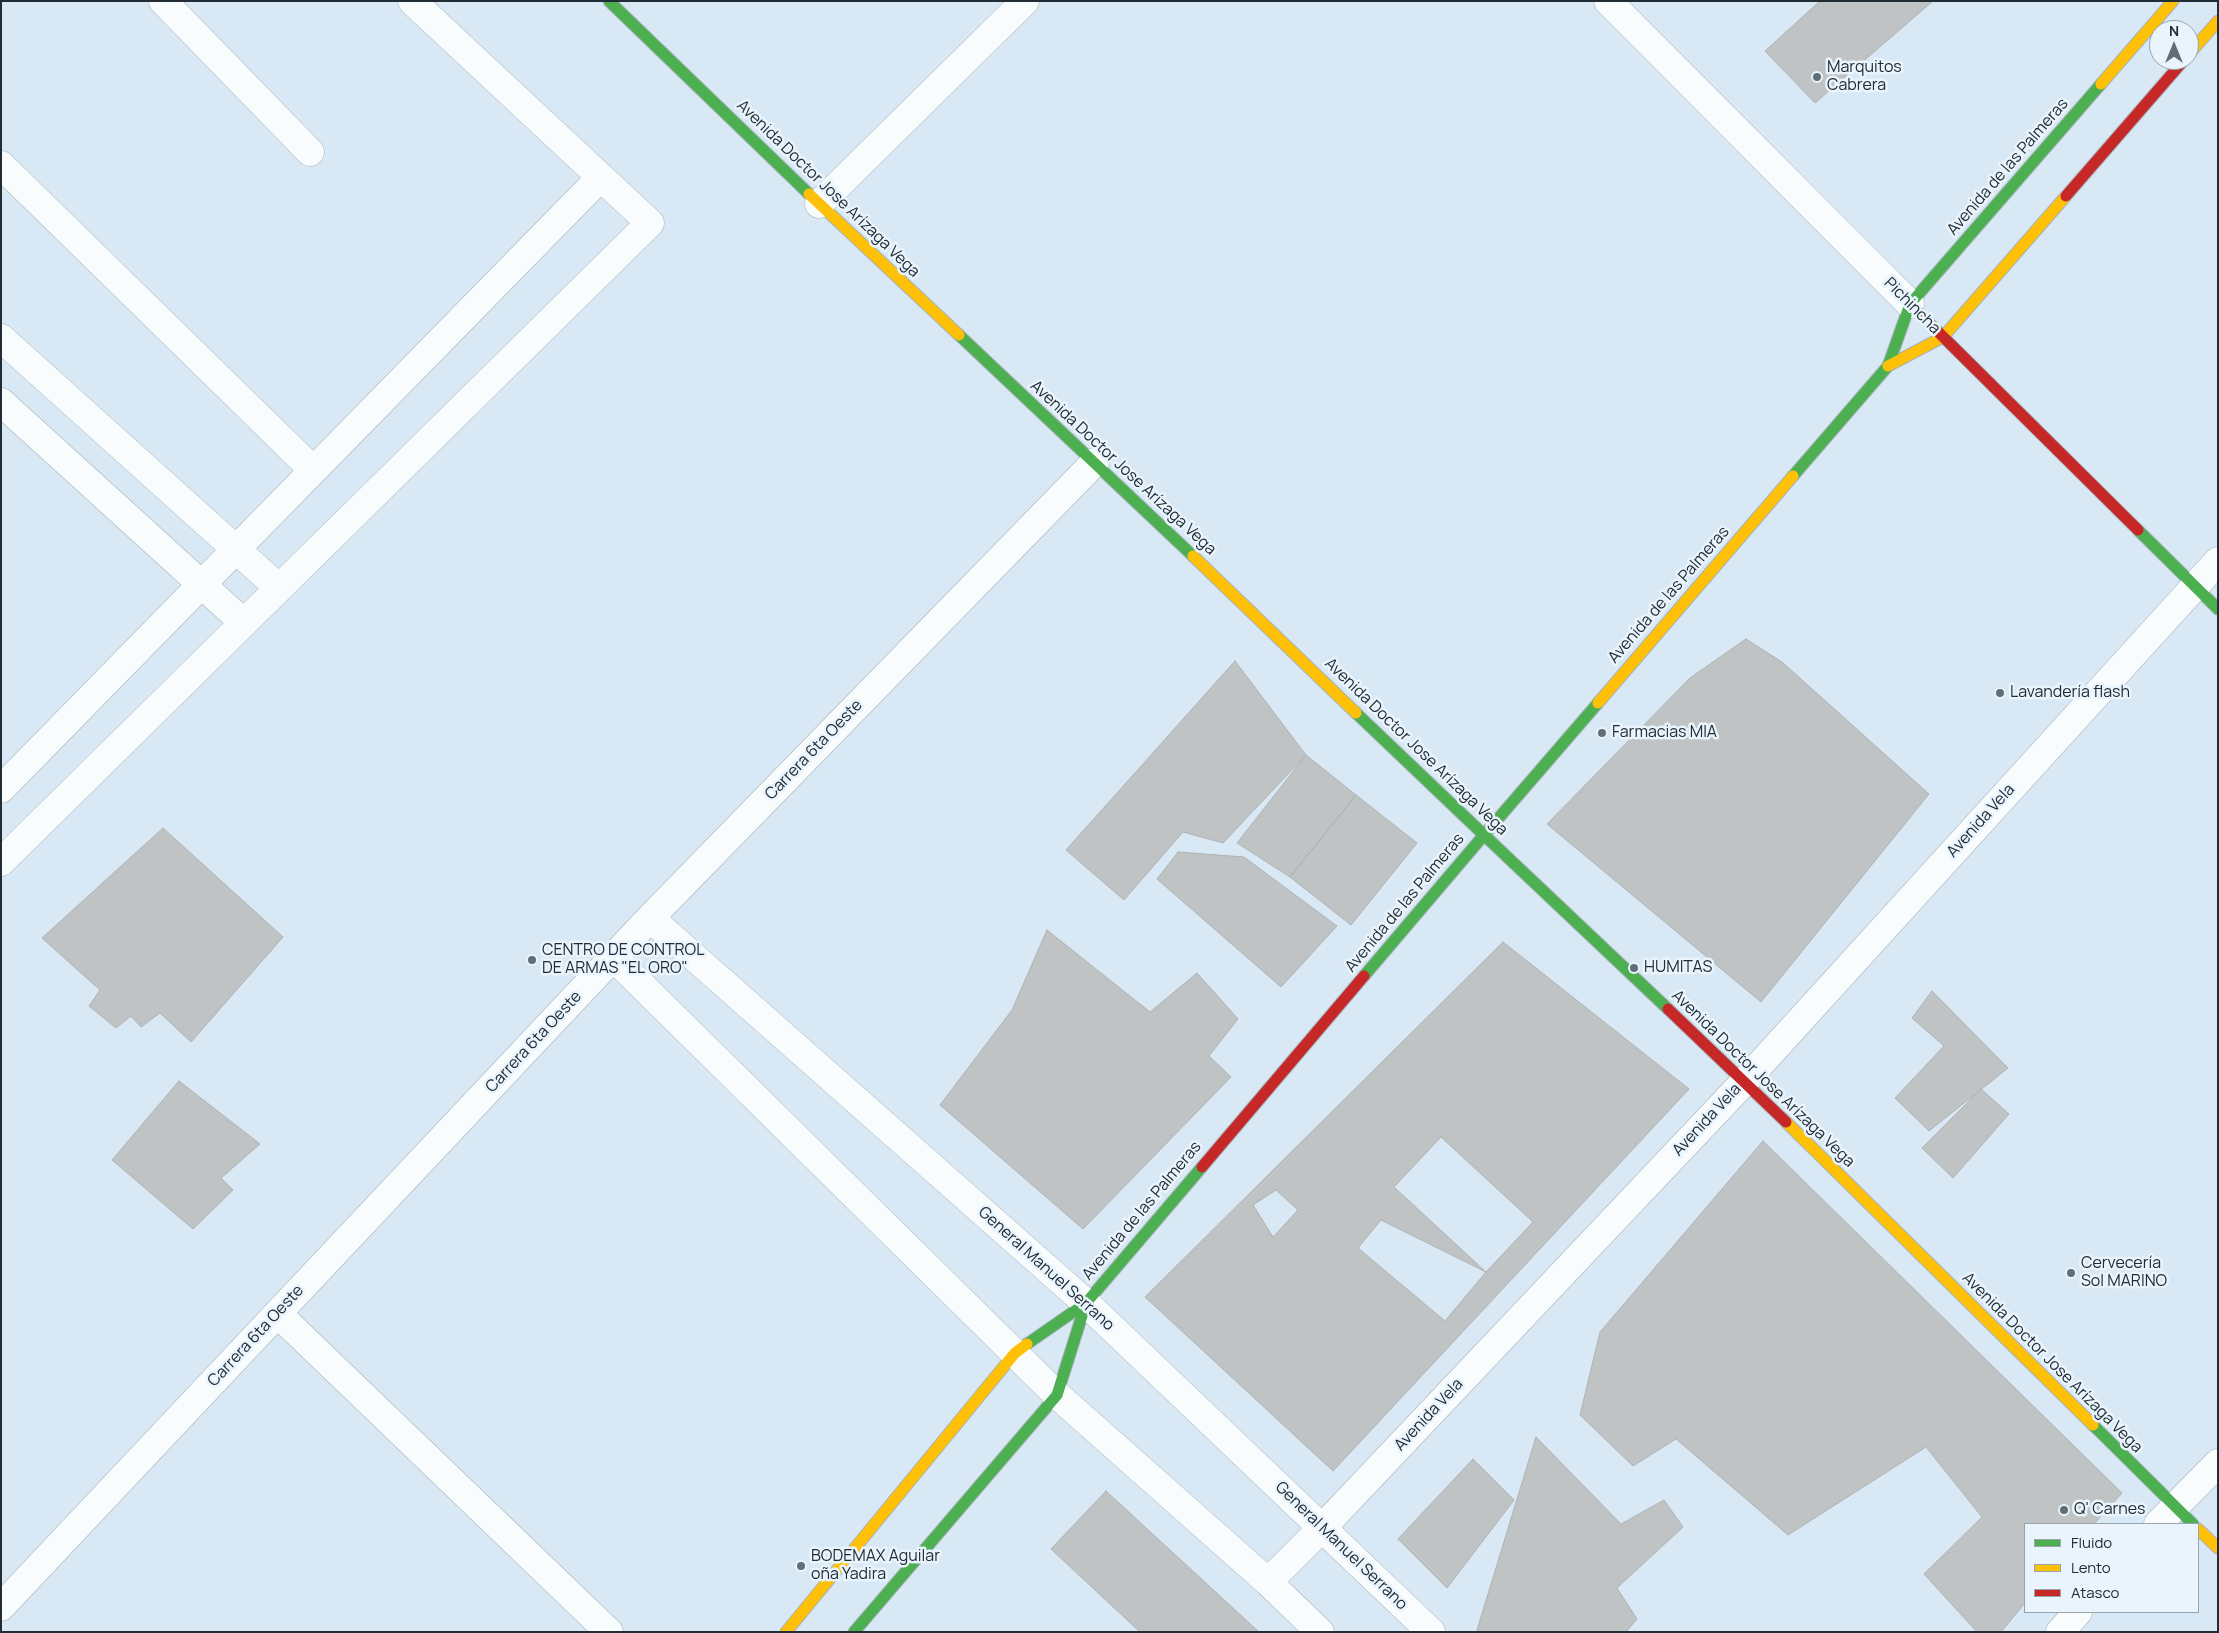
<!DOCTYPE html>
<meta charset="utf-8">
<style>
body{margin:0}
#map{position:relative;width:2219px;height:1633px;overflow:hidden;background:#d8e8f4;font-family:Manrope,sans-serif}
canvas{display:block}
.frame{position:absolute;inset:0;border:2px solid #222c34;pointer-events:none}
.legend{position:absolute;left:2024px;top:1523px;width:175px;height:90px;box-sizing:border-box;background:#e9f4fd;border:1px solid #99a4ad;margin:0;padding:6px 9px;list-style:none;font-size:15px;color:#222c34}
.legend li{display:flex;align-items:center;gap:10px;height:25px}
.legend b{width:25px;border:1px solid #99a4ad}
.north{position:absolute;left:2149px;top:20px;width:50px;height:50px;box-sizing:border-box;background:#e9f4fd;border:1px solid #99a4ad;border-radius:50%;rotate:0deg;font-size:14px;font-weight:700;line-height:20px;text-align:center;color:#222c34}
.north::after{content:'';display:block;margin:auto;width:18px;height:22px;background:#626e77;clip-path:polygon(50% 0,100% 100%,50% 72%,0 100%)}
</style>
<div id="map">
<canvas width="2219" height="1633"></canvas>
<div class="frame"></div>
<ul class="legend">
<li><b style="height:6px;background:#4caf50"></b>Fluido</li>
<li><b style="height:6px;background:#ffc107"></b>Lento</li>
<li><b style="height:6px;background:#c62828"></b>Atasco</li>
</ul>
<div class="north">N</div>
</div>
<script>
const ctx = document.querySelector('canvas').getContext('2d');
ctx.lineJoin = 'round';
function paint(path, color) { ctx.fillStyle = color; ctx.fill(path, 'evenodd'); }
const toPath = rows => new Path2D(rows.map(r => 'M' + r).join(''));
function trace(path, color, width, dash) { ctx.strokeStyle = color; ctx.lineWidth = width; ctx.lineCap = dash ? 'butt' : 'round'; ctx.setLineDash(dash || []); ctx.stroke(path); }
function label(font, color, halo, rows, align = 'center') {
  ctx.font = font + ' Manrope,sans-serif'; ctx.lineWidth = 5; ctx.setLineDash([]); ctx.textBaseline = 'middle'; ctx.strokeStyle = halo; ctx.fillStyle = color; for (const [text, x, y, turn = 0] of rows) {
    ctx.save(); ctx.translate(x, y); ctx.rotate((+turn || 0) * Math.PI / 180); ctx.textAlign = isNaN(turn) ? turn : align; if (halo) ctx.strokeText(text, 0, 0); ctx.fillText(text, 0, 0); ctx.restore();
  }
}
const building = toPath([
 [1820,1,1933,1,1815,103,1765,51,1820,1],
 [1746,639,1782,662,1929,794,1761,1002,1547,824,1690,678,1746,639],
 [1235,661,1306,755,1223,843,1183,832,1124,900,1066,850,1235,661],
 [1306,755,1356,795,1290,877,1237,843,1306,755],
 [1356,795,1417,843,1351,925,1290,877,1356,795],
 [163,828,283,937,191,1042,160,1013,141,1027,131,1016,116,1028,89,1006,100,990,42,938,163,828],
 [1178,852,1244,857,1337,926,1281,987,1157,879,1178,852],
 [1047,930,1150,1012,1197,973,1238,1019,1209,1056,1231,1077,1083,1229,940,1105,1012,1010,1047,930],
 [1503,942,1689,1089,1333,1471,1145,1297,1503,942],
 [1932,991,2008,1068,1929,1131,1895,1098,1944,1046,1912,1018,1932,991],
 [179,1081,260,1144,221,1178,233,1190,193,1229,112,1160,179,1081],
 [1981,1089,2009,1114,1953,1178,1922,1148,1981,1089],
 [1441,1137,1533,1222,1486,1272,1394,1187,1441,1137],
 [1763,1141,2122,1493,2094,1524,2025,1524,2025,1603,2001,1632,1977,1632,1924,1574,1982,1517,1926,1447,1788,1535,1676,1439,1633,1466,1580,1415,1600,1332,1763,1141],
 [1276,1190,1298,1210,1273,1237,1253,1205,1276,1190],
 [1381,1220,1486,1272,1445,1321,1358,1248,1381,1220],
 [1536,1437,1621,1524,1664,1500,1683,1527,1617,1588,1637,1619,1626,1632,1479,1632,1477,1630,1536,1437],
 [1473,1459,1514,1500,1447,1588,1398,1539,1473,1459],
 [1106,1491,1259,1632,1140,1632,1051,1549,1106,1491]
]);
paint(building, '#c0c3c4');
trace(building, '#afb2b4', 1);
const street = toPath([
 [163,1,310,152],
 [1608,1,1910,304],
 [1,165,313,470],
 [819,204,1025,1],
 [1,338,279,588],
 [1,402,244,623],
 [1,789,601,177],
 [1,862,650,223,412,1],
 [650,918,1086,1303,1431,1632],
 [613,957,1057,1395,1268,1582,1320,1632],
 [278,1314,609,1632],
 [2158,1524,2218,1463],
 [1268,1582,1322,1528,1745,1081,2218,561],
 [1,1607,650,918,1095,462],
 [2060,1632,2078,1612]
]);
const fast = toPath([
 [609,1,809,194],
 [959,335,1193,556],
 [1793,476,1888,366,1910,304,2101,84],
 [2138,530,2218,609],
 [1356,713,1484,835,1598,703],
 [1364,976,1484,835,1668,1009],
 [1027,1344,1086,1303,1202,1167],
 [2093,1425,2193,1524],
 [854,1632,1057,1395,1086,1303]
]);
const slow = toPath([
 [2189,54,2218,21],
 [2101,84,2173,1],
 [809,194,959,335],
 [1888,366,1943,337,2066,196],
 [1193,556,1356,713],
 [1598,703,1793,476],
 [1786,1122,2093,1425],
 [2198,1529,2218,1548],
 [786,1632,1015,1353,1027,1344]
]);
const jam = toPath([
 [2066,196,2184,60],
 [1910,304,2138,530],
 [1668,1009,1786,1122],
 [1202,1167,1364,976]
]);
trace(street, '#a6b2bb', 29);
trace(fast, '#a6b2bb', 13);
trace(slow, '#a6b2bb', 13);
trace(jam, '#a6b2bb', 13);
trace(street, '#f9fcfd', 28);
trace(fast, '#4caf50', 11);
trace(slow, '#ffc107', 11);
trace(jam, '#c62828', 11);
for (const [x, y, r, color] of [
 [1817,77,5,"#626e77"],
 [2000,693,5,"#626e77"],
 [1602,733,5,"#626e77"],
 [532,960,5,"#626e77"],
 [1634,968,5,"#626e77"],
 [2071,1273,5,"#626e77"],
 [2064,1510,5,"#626e77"],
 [801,1566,5,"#626e77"]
]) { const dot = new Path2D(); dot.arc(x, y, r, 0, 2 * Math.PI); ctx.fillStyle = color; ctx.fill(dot); trace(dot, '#e9f4fd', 2); }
label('16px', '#222c34', '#e9f4fd', [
 ["Marquitos",1827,68],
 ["Cabrera",1827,86],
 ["Lavandería flash",2010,693],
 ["Farmacias MIA",1612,733],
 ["CENTRO DE CONTROL",542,951],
 ["DE ARMAS \"EL ORO\"",542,969],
 ["HUMITAS",1644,968],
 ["Cervecería",2081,1264],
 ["Sol MARINO",2081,1282],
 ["Q' Carnes",2074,1510],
 ["BODEMAX Aguilar",811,1557],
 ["oña Yadira",811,1575]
], 'left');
label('16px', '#222c34', '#e9f4fd', [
 ["Avenida de las Palmeras",2008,167,-49],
 ["Avenida Doctor Jose Arízaga Vega",828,189,44],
 ["Pichincha",1912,306,45],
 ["Avenida Doctor Jose Arízaga Vega",1123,468,43],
 ["Avenida de las Palmeras",1669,595,-49],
 ["Avenida Doctor Jose Arízaga Vega",1416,747,44],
 ["Carrera 6ta Oeste",814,750,-46],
 ["Avenida Vela",1981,821,-48],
 ["Avenida de las Palmeras",1405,903,-50],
 ["Carrera 6ta Oeste",534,1042,-47],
 ["Avenida Doctor Jose Arízaga Vega",1763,1079,44],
 ["Avenida Vela",1707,1120,-47],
 ["Avenida de las Palmeras",1142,1211,-50],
 ["General Manuel Serrano",1046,1269,42],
 ["Carrera 6ta Oeste",256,1336,-47],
 ["Avenida Doctor Jose Arízaga Vega",2052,1363,45],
 ["Avenida Vela",1429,1415,-47],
 ["General Manuel Serrano",1341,1546,44]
]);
</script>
